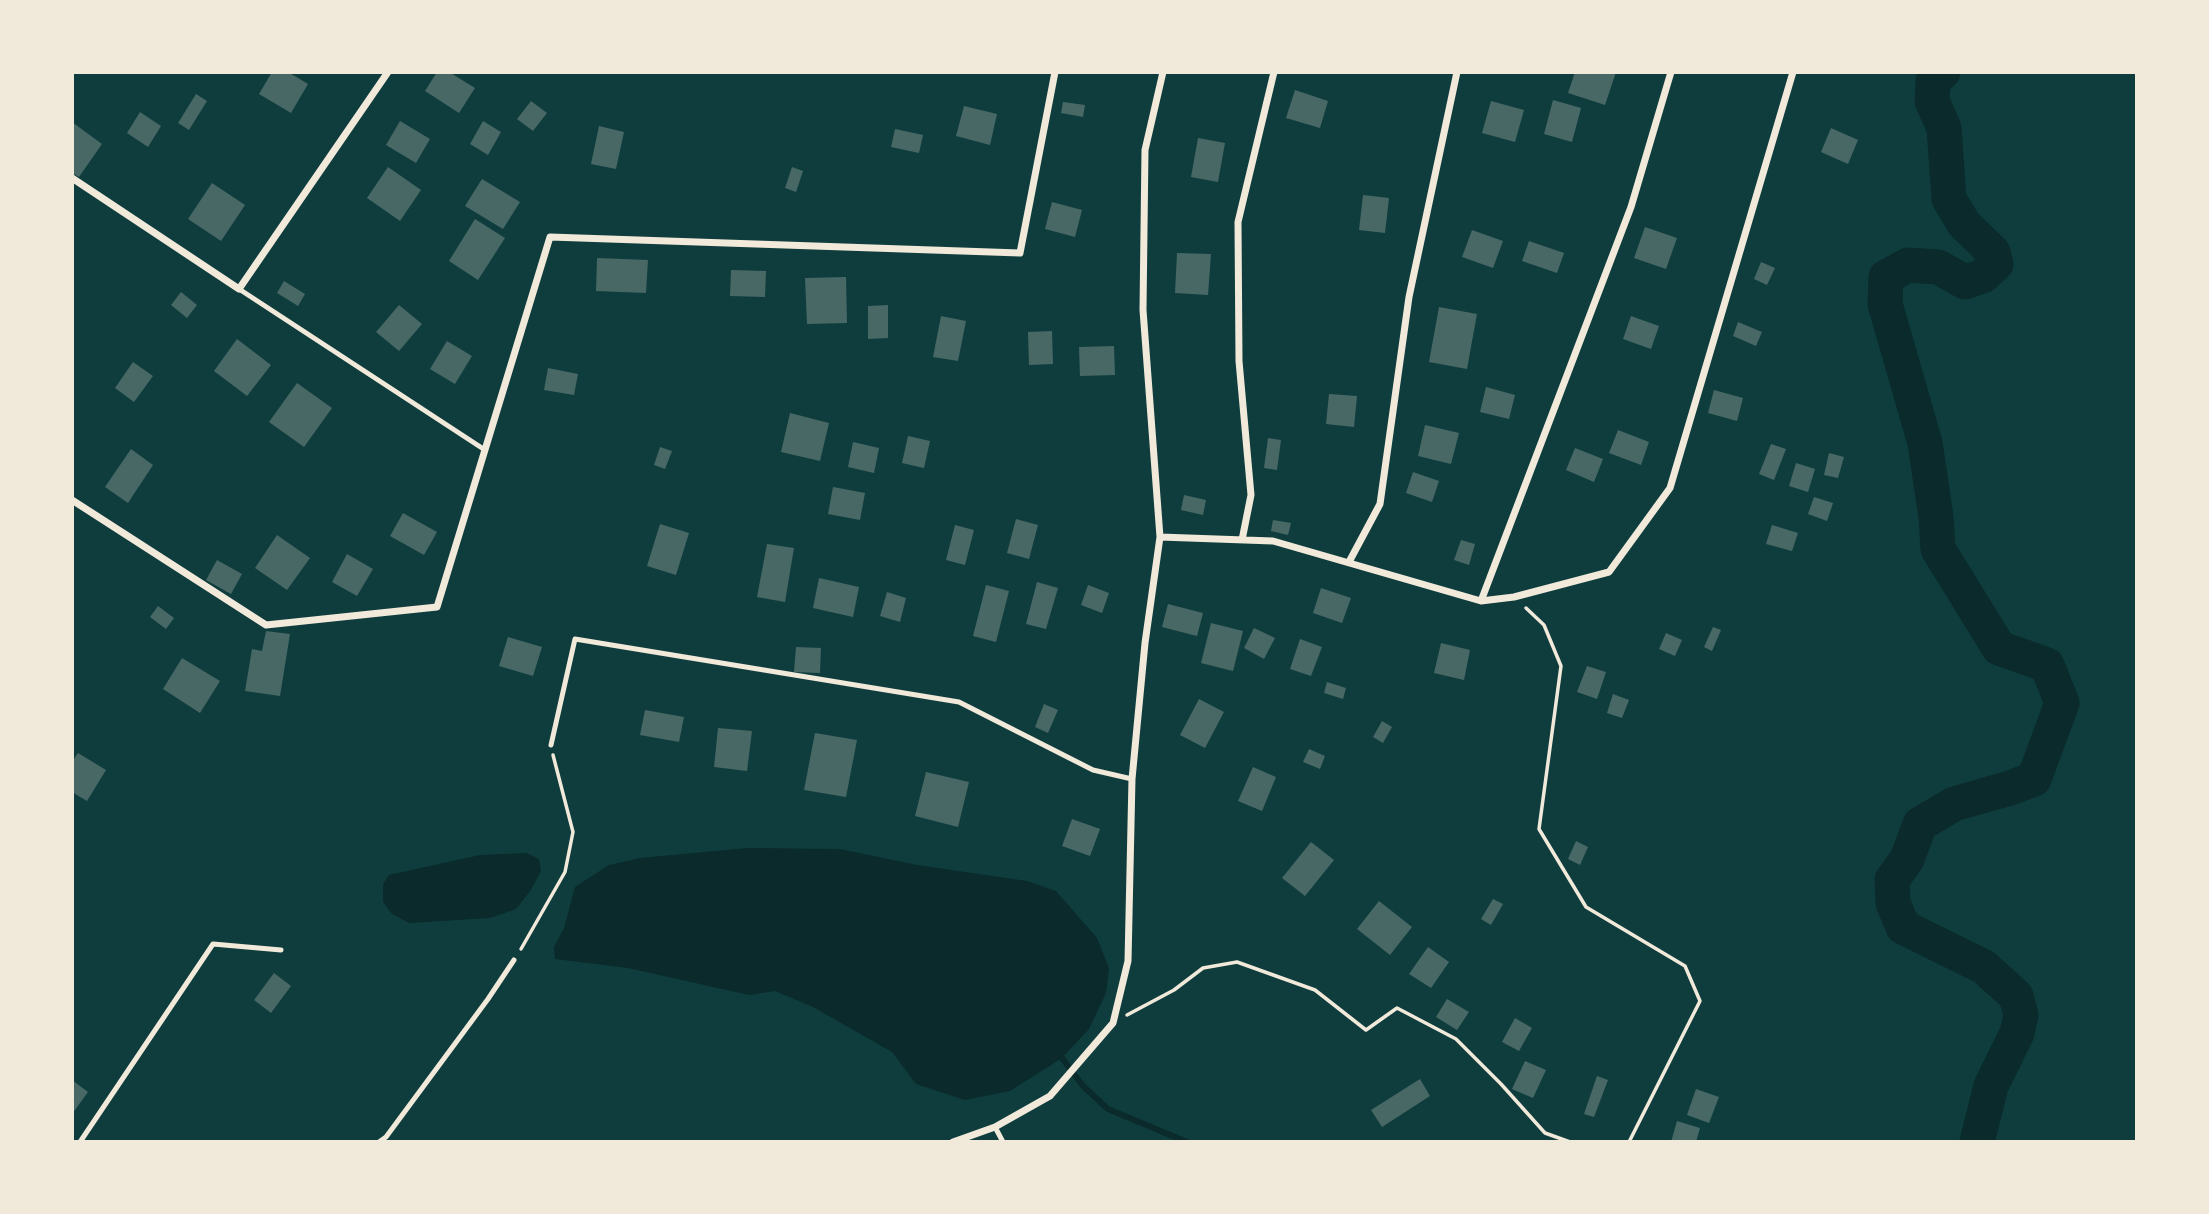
<!DOCTYPE html>
<style>
body{margin:0}
#map{position:relative;width:2209px;height:1214px;overflow:hidden;background:#0f3d3e;font-family:Arial,sans-serif}
canvas{display:block}
.frame{position:absolute;inset:0;border:74px solid #f1e9da;pointer-events:none}
</style>
<div id="map">
<canvas width="2209" height="1214"></canvas>
<div class="frame"></div>
</div>
<script>
const ctx = document.querySelector('canvas').getContext('2d');
ctx.lineJoin = 'round';
function paint(path, color) { ctx.fillStyle = color; ctx.fill(path, 'evenodd'); }
const toPath = rows => new Path2D(rows.map(r => 'M' + r).join(''));
function trace(path, color, width, dash) { ctx.strokeStyle = color; ctx.lineWidth = width; ctx.lineCap = dash ? 'butt' : 'round'; ctx.setLineDash(dash || []); ctx.stroke(path); }
paint(toPath([
 [747,848,840,849,917,865,1027,881,1056,891,1097,938,1109,968,1106,993,1089,1029,1062,1058,1010,1091,965,1100,916,1084,892,1052,813,1007,775,991,749,995,628,968,555,959,554,947,564,928,575,887,609,865,640,858],
 [527,853,539,859,541,871,531,890,516,909,490,918,409,923,392,914,383,902,383,884,389,875,480,855]
]), '#0a2a2b');
trace(toPath([
 [1062,1058,1083,1086,1108,1109,1187,1142]
]), '#0a2a2b', 6);
trace(toPath([
 [1943,72,1933,81,1932,101,1944,128,1949,199,1964,224,1993,252,1996,264,1983,276,1965,282,1938,267,1908,265,1886,277,1885,304,1925,443,1936,517,1938,549,1999,648,2047,665,2062,703,2034,779,2010,788,1954,804,1920,824,1907,859,1892,880,1893,903,1903,927,1984,967,2016,996,2021,1015,2017,1033,1991,1086,1977,1142]
]), '#0a2a2b', 35);
paint(toPath([
 [272,72,288,72,308,84,291,113,259,94],
 [437,72,449,72,475,88,459,113,425,91],
 [1575,72,1616,72,1605,105,1568,93],
 [1295,90,1328,101,1320,128,1286,118],
 [196,94,207,101,189,130,178,123],
 [1553,100,1581,108,1572,142,1544,134],
 [531,101,547,113,533,131,517,119],
 [1491,101,1524,110,1515,142,1482,133],
 [1063,102,1085,105,1083,117,1061,113],
 [964,106,997,114,990,145,956,136],
 [140,112,161,126,148,147,127,133],
 [400,121,430,139,416,163,386,145],
 [483,121,501,132,488,155,470,144],
 [72,122,102,144,79,177,72,173],
 [599,126,624,132,616,169,591,164],
 [1831,128,1858,140,1848,164,1821,152],
 [895,129,923,135,919,153,891,147],
 [1198,138,1225,143,1218,182,1191,177],
 [388,167,421,190,400,221,367,198],
 [792,167,803,171,796,192,785,188],
 [482,179,520,202,503,229,465,206],
 [212,183,245,205,221,241,188,219],
 [1363,195,1389,198,1385,233,1359,230],
 [1052,202,1082,210,1075,237,1045,229],
 [475,219,505,238,478,280,449,261],
 [1645,227,1677,238,1666,269,1634,258],
 [1472,230,1503,241,1493,268,1462,257],
 [1529,241,1564,253,1557,273,1522,261],
 [1177,253,1211,254,1208,295,1175,293],
 [597,258,648,260,646,293,596,291],
 [1761,262,1775,268,1767,285,1754,279],
 [731,270,766,271,765,297,730,296],
 [846,277,847,323,807,324,805,278],
 [284,281,305,294,298,306,277,293],
 [181,292,197,305,187,318,171,305],
 [399,305,422,324,399,351,376,332],
 [888,305,888,338,868,339,868,306],
 [1439,307,1477,314,1467,369,1429,362],
 [941,316,966,321,958,361,933,357],
 [1631,316,1659,326,1651,349,1623,339],
 [1738,322,1762,332,1756,346,1733,336],
 [1052,331,1053,364,1029,365,1028,332],
 [237,339,271,365,247,396,214,371],
 [447,341,472,356,455,384,430,369],
 [1114,346,1115,375,1080,376,1079,347],
 [133,362,153,376,134,402,115,388],
 [548,368,578,374,574,395,544,390],
 [297,383,332,408,304,447,269,422],
 [1486,387,1515,395,1509,419,1480,412],
 [1714,390,1743,398,1737,421,1708,413],
 [1329,394,1357,396,1354,427,1326,424],
 [790,413,829,423,820,461,781,452],
 [1425,425,1459,433,1451,464,1418,456],
 [1618,430,1649,442,1641,465,1609,453],
 [908,436,930,441,924,468,902,463],
 [1268,438,1281,440,1277,470,1264,468],
 [853,442,879,448,874,473,848,467],
 [1771,444,1786,449,1774,480,1759,474],
 [660,447,672,451,665,469,654,465],
 [1575,448,1603,459,1594,482,1566,470],
 [131,449,153,465,128,503,105,487],
 [1829,453,1844,457,1838,478,1824,475],
 [1796,463,1815,469,1808,492,1789,486],
 [1413,472,1439,481,1432,502,1406,493],
 [833,487,865,493,860,520,828,514],
 [1184,495,1206,500,1203,515,1181,510],
 [1814,497,1833,503,1827,521,1808,514],
 [403,513,437,532,424,555,390,536],
 [1016,519,1038,525,1029,559,1007,553],
 [1273,520,1291,523,1288,535,1271,531],
 [660,524,689,533,676,575,647,566],
 [955,525,974,530,965,565,946,560],
 [1772,525,1798,533,1792,551,1766,544],
 [277,535,310,558,287,590,255,568],
 [1461,540,1475,544,1469,565,1454,560],
 [767,544,794,548,785,602,757,597],
 [347,554,373,569,357,596,332,582],
 [217,560,242,574,231,594,206,580],
 [819,578,859,587,853,617,813,608],
 [1037,582,1058,588,1046,629,1026,624],
 [986,585,1009,591,996,642,973,636],
 [1088,585,1109,593,1102,613,1081,605],
 [1321,588,1351,598,1342,623,1313,613],
 [887,592,906,598,900,622,880,616],
 [1168,604,1203,613,1197,636,1162,627],
 [158,606,174,618,166,629,150,617],
 [1211,623,1243,631,1233,671,1201,663],
 [1713,627,1721,630,1712,651,1704,647],
 [1254,628,1275,638,1264,659,1244,648],
 [266,631,290,634,280,696,245,691,252,649,262,651],
 [1666,633,1682,640,1675,656,1659,649],
 [508,637,542,647,533,676,499,666],
 [1300,639,1322,647,1311,676,1290,669],
 [1441,643,1470,650,1464,680,1434,673],
 [796,647,821,648,820,673,794,672],
 [182,658,220,681,200,713,163,689],
 [1587,666,1606,672,1597,699,1577,692],
 [1327,682,1346,688,1343,699,1324,693],
 [1613,694,1629,700,1622,718,1607,713],
 [1199,699,1224,712,1205,748,1180,735],
 [1044,704,1058,710,1048,733,1035,727],
 [645,710,684,717,679,742,640,735],
 [1382,721,1392,727,1383,743,1373,737],
 [718,728,752,731,747,771,714,767],
 [815,733,857,740,846,797,804,790],
 [1309,749,1325,756,1320,769,1303,762],
 [78,753,106,770,87,801,72,792,72,762],
 [1253,767,1276,777,1262,811,1238,801],
 [926,772,969,782,958,827,915,816],
 [1072,819,1100,829,1090,856,1062,846],
 [1576,841,1588,847,1580,865,1568,859],
 [1311,842,1334,860,1305,896,1282,878],
 [1493,899,1503,904,1491,925,1481,919],
 [1379,901,1412,927,1390,955,1357,929],
 [1428,947,1449,962,1431,988,1409,974],
 [274,973,291,986,271,1013,254,1000],
 [1447,999,1469,1012,1457,1030,1436,1017],
 [1515,1018,1532,1028,1519,1051,1502,1042],
 [1525,1061,1546,1070,1533,1098,1512,1089],
 [1597,1076,1608,1080,1594,1117,1584,1114],
 [1420,1079,1430,1096,1382,1127,1371,1110],
 [72,1080,88,1092,72,1114],
 [1696,1089,1719,1097,1709,1123,1687,1115],
 [1677,1121,1700,1128,1696,1142,1671,1142]
]), '#486865');
trace(toPath([
 [1526,608,1544,625,1561,666,1539,829,1586,907,1685,966,1700,1001,1629,1142],
 [521,949,565,872,573,832,553,755],
 [1127,1015,1174,990,1203,968,1237,962,1315,990,1366,1030,1397,1008,1456,1039,1501,1084,1545,1133,1570,1142]
]), '#f1e9da', 3.5);
trace(toPath([
 [239,289,485,450],
 [551,745,575,639,959,702,1093,770,1132,779],
 [995,1127,1003,1142],
 [80,1142,213,944,281,950],
 [379,1142,386,1137,488,999,514,960]
]), '#f1e9da', 5);
trace(toPath([
 [72,178,239,289,388,72],
 [72,500,266,625,437,607,550,237,1020,253,1055,72],
 [1160,537,1273,541,1481,601,1514,597,1609,572,1670,488,1793,72],
 [1242,540,1251,495,1239,361,1238,222,1274,72],
 [1349,562,1380,504,1409,297,1457,72],
 [1481,601,1631,207,1671,72],
 [953,1142,995,1127,1050,1096,1113,1023,1128,961,1132,779,1145,643,1160,537,1143,310,1145,150,1163,72]
]), '#f1e9da', 7);
</script>
